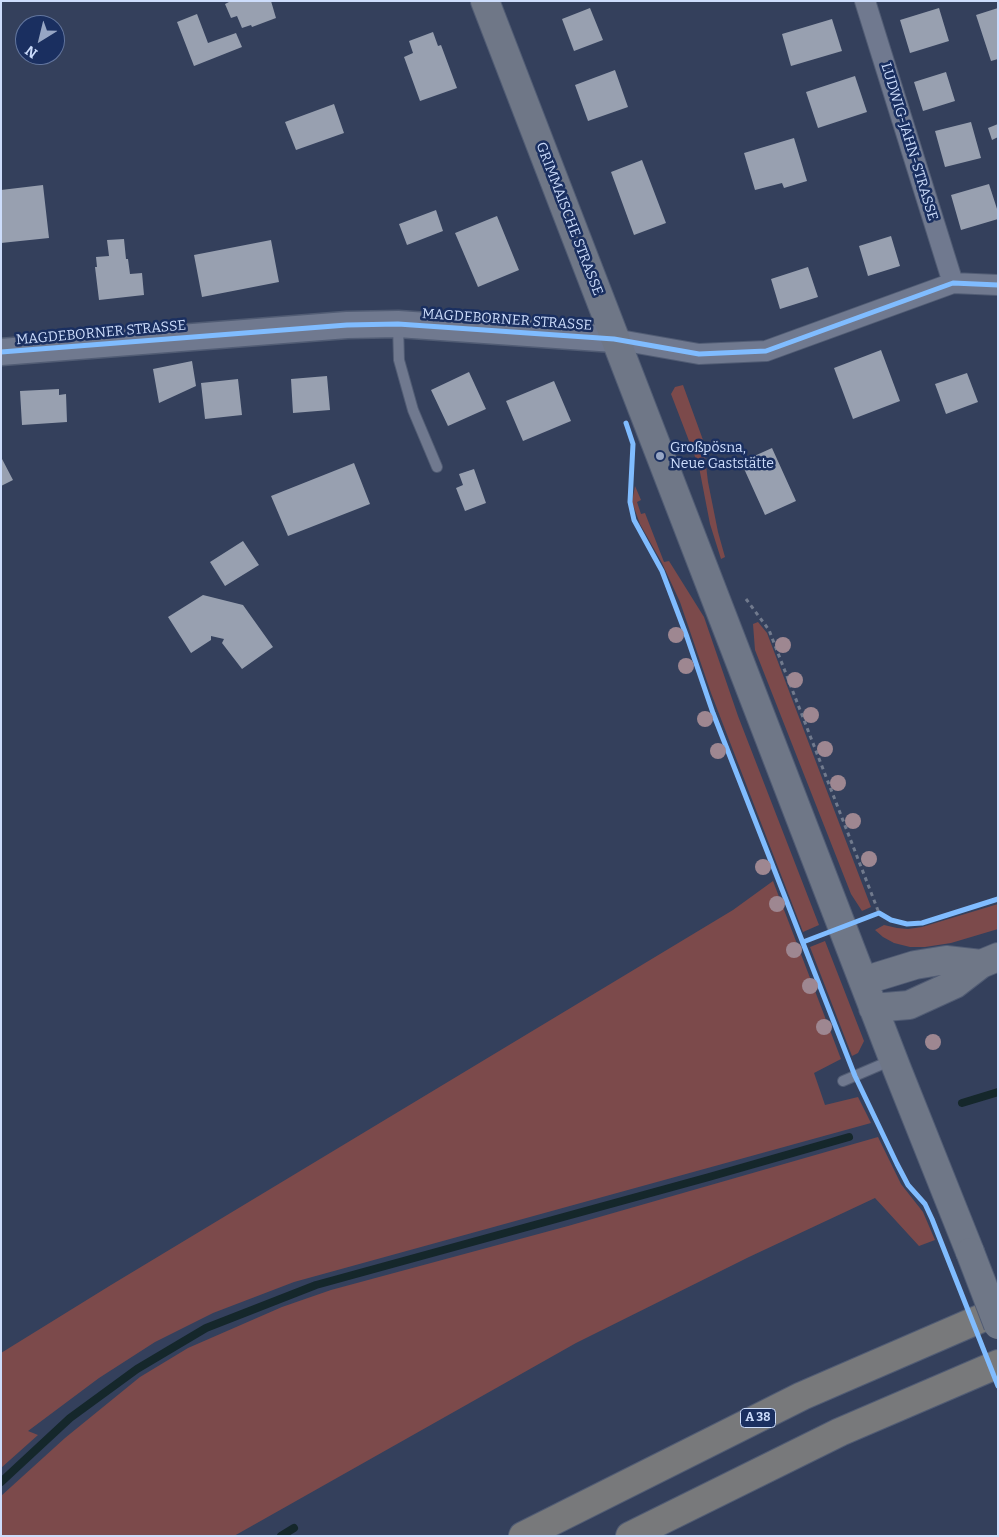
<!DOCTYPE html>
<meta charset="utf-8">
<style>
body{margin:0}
#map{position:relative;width:999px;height:1537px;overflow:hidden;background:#34405c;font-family:Bitter,serif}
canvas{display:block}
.frame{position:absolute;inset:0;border:2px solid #cdddfc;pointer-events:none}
.north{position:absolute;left:15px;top:15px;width:50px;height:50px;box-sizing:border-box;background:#1a2f60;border:1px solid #62759e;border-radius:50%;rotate:216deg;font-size:14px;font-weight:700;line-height:20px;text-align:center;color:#cdddfc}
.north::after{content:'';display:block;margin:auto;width:18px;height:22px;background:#97a6c4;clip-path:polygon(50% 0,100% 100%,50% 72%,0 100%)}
</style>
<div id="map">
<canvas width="999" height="1537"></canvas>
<div class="frame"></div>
<div class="north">N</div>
</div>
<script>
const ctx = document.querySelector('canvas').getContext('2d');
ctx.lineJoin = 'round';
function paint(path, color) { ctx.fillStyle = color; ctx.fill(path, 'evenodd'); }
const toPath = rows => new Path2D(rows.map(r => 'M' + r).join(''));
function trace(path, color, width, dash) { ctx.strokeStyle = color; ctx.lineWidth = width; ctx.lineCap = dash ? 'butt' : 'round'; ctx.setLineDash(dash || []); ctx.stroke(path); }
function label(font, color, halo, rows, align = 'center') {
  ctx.font = font + ' Bitter,serif'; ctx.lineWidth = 5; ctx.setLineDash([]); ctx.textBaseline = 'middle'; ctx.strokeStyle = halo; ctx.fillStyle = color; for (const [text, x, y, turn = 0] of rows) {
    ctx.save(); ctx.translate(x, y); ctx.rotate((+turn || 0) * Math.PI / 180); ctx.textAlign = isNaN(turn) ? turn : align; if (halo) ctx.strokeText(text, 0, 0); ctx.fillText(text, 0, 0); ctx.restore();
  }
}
paint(toPath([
 [683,385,703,440,708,482,718,532,725,557,721,559,710,524,699,467,671,394,675,387],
 [635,486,641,500,637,502,641,514,645,513,664,562,669,561,704,617,738,716,819,925,803,932,711,693,680,602,662,563,640,524,632,502],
 [758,622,767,633,871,907,862,911,851,894,755,650,753,624],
 [773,881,841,1059,814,1073,825,1105,858,1097,871,1123,294,1282,213,1313,155,1342,99,1378,28,1431,38,1435,1,1468,1,1353,111,1285,733,910],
 [998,904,998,929,951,943,925,947,910,947,894,943,883,937,875,930,884,925,897,928,908,929,922,927],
 [825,941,864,1041,858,1053,852,1056,810,947],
 [878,1137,901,1184,923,1212,935,1240,919,1246,875,1198,749,1257,576,1343,234,1536,1,1536,1,1496,65,1438,140,1377,188,1348,282,1307,331,1290,568,1226]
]), '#7c4a4b');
trace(toPath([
 [962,1103,998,1092],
 [1,1482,70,1418,137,1369,206,1328,316,1285,709,1177,849,1137],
 [281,1536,294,1528]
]), '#15272b', 8);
paint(toPath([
 [231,1,271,1,276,18,252,27,251,25,242,28,237,16,231,18,225,4],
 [590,8,603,40,574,51,562,19],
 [939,8,949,41,910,53,900,20],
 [998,8,998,59,991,61,976,15],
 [197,14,208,43,236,33,242,47,194,66,177,22],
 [832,19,842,51,791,66,782,34],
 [433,32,438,46,441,45,457,88,420,101,404,57,413,53,409,41],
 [615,70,628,107,588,121,575,85],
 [946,72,955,101,923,111,914,82],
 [855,76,867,112,818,128,806,92],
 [334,104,344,133,296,150,285,122],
 [971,122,981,158,945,167,935,131],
 [998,124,998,137,992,140,988,128],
 [794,138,807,181,784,188,782,183,755,190,744,153],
 [642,160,666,223,634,235,611,172],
 [989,184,998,212,998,219,961,230,951,195],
 [43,185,49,238,1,243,1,190],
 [436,210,443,231,407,245,399,224],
 [497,216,519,270,478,287,455,233],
 [891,236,900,266,868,276,859,246],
 [124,239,126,259,128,259,130,274,142,273,144,295,99,300,95,267,97,267,96,257,109,256,107,240],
 [271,240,279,282,202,297,194,255],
 [808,267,818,297,780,309,771,279],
 [881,350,900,401,853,419,834,368],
 [192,361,196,386,159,403,153,369],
 [469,372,486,409,448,426,431,390],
 [967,373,978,402,946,414,935,384],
 [327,376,330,410,293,413,291,379],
 [238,379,242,415,205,419,201,383],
 [554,381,571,421,523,441,506,401],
 [59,389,59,395,66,394,67,422,22,425,20,391],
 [772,448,796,501,765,515,741,462],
 [1,457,13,480,1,486],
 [354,463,370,504,288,536,271,496],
 [474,469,486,503,465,511,456,488,463,485,459,474],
 [243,541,259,565,225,586,210,562],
 [203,595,243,605,273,647,242,669,222,643,224,639,211,636,211,640,191,653,168,617]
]), '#98a0b0');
const service = toPath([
 [398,325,399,360,413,410,437,467],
 [843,1081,892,1060]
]);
const minor = toPath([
 [865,1,953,283],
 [614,339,699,354,766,351,953,283,998,285]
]);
const tertiary = toPath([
 [1,352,347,325,398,324,614,339]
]);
const secondary = toPath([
 [485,1,897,1069,970,1252],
 [863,981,915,965,946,960,981,964],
 [873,1008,909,1005,955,984,981,964,998,957]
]);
const motorway = toPath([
 [523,1536,802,1396,998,1311],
 [630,1536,840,1432,998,1364]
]);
trace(service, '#515c74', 12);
trace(minor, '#515c74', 22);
trace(tertiary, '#515c74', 29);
trace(secondary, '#515c74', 30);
trace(motorway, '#515c74', 30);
trace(toPath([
 [746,599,769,630,879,913]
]), '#717a8d', 3, [4, 4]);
trace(service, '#70798f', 10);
trace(minor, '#70798f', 20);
trace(tertiary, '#70798f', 26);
trace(secondary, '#6f7787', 28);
trace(motorway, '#78797b', 28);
const secondaryBridge = toPath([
 [970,1252,998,1325]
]);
trace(secondaryBridge, '#515c74', 30, []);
trace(secondaryBridge, '#6f7787', 28);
trace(toPath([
 [1,352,347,325,398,324,614,339,699,354,766,351,953,283,998,285],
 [626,423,633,444,630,502,634,520,662,571,687,637,713,713,855,1076,897,1164,908,1185,925,1204,932,1219,998,1386],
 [803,942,879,913,891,920,907,924,922,923,998,899]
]), '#80bcff', 5);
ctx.fillStyle = '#9e8791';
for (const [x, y] of [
 [676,635],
 [783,645],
 [686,666],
 [795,680],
 [811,715],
 [705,719],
 [825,749],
 [718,751],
 [838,783],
 [853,821],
 [869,859],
 [763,867],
 [777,904],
 [794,950],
 [810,986],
 [824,1027],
 [933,1042]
]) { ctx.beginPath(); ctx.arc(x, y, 8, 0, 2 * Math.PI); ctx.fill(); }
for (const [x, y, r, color] of [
 [660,456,5,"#97a6c4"]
]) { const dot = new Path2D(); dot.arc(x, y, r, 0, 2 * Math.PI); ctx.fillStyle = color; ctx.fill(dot); trace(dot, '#1a2f60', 2); }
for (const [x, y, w] of [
 [758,1418,35]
]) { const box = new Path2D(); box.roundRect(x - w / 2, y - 9.5, w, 19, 4); ctx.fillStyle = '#1a2f60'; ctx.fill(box); trace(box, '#cdddfc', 1); }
label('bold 12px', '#cdddfc', null, [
 ["A 38",758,1418]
]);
label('14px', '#cdddfc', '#1a2f60', [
 ["LUDWIG-JAHN-STRASSE",909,142,73],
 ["GRIMMAISCHE STRASSE",569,219,69],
 ["MAGDEBORNER STRASSE",507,320,4],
 ["MAGDEBORNER STRASSE",101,333,-5]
]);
label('14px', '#cdddfc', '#1a2f60', [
 ["Großpösna,",670,448],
 ["Neue Gaststätte",670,464]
], 'left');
</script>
